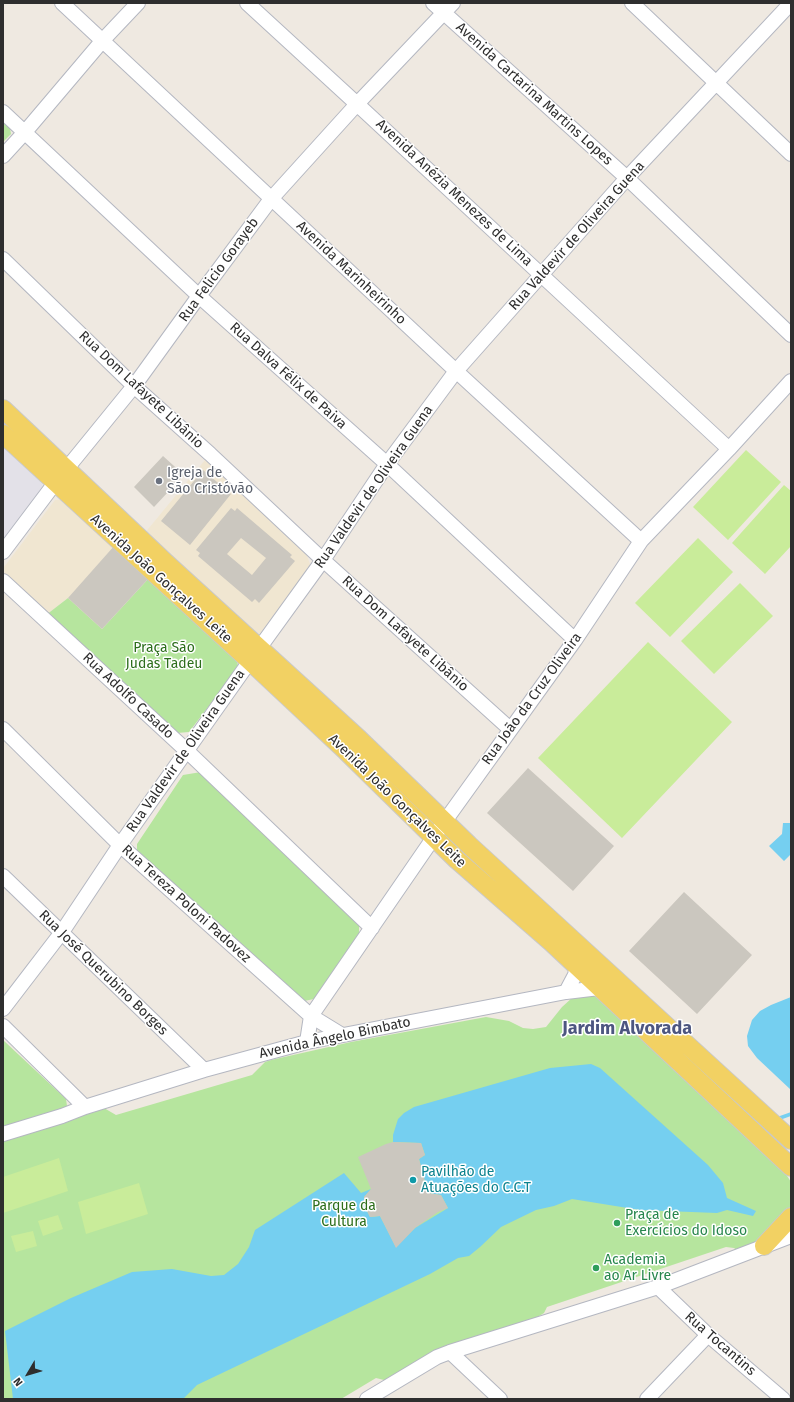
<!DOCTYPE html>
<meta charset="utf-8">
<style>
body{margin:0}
#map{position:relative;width:794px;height:1402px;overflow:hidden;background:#efe9e1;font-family:"Fira Sans",sans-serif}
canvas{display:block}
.frame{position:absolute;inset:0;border:4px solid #2e2e2e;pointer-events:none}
.north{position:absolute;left:8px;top:1354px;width:40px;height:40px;-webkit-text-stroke:3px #fff;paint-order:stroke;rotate:232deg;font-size:11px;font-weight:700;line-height:16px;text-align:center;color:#2e2e2e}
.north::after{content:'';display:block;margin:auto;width:14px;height:18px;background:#2e2e2e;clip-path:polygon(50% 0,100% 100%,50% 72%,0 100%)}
</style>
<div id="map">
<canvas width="794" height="1402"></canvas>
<div class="frame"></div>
<div class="north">N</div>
</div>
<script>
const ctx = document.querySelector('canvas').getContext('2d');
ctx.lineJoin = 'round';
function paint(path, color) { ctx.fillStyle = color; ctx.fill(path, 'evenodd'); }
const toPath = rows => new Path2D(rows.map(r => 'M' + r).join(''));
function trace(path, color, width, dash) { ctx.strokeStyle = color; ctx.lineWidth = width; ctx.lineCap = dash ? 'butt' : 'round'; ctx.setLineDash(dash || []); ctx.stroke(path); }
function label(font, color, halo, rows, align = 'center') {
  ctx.font = font + ' "Fira Sans",sans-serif'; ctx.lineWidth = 3; ctx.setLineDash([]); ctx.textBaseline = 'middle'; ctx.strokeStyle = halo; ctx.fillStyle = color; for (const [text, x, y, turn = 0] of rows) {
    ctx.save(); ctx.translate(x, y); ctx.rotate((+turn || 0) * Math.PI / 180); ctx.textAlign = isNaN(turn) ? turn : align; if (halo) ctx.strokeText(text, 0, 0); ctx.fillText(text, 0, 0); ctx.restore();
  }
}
paint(toPath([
 [3,443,40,479,43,486,3,542]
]), '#e3e1e8');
paint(toPath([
 [205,460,306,553,311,567,262,634,252,633,144,534],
 [63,499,149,578,102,629,68,598,46,615,5,576,4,567,55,500]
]), '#f0e6d1');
paint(toPath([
 [3,117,9,123,11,134,3,142],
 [149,578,237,657,238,668,189,732,177,733,46,615,68,598,102,629],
 [201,772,359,925,359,937,314,999,304,1001,137,852,137,844,183,775],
 [587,994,599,996,780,1165,791,1182,791,1211,777,1230,739,1252,734,1248,726,1247,547,1307,544,1313,536,1318,388,1381,376,1378,341,1399,3,1399,3,1139,104,1108,116,1115,252,1075,265,1062,271,1060,351,1042,486,1017,509,1021,523,1028,533,1029,546,1027,562,1007,572,998],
 [3,1040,66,1099,67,1106,63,1112,3,1131]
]), '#b6e59e');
paint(toPath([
 [746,450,781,482,728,540,693,507],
 [784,485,791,491,791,546,765,574,732,543],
 [698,538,733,572,670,637,635,603],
 [740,583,773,616,714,674,681,641],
 [648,642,732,722,622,838,538,758],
 [59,1158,68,1191,3,1213,3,1177],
 [139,1183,148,1214,86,1234,78,1202],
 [58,1215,63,1229,43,1236,38,1221],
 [33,1231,37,1246,16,1252,11,1236]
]), '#c9ec9a');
paint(toPath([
 [783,823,791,823,791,854,784,861,769,846,782,834],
 [791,997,791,1090,757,1058,748,1046,747,1036,752,1020,760,1011,771,1005],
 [591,1064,600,1068,708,1165,723,1183,727,1198,756,1211,753,1216,727,1210,717,1213,640,1210,572,1199,554,1206,536,1210,501,1227,480,1247,469,1256,458,1258,430,1274,197,1385,183,1399,13,1399,5,1331,71,1298,132,1272,172,1269,211,1276,224,1275,238,1264,249,1247,255,1230,344,1173,361,1193,371,1189,364,1197,365,1207,370,1217,380,1216,396,1247,415,1228,448,1208,441,1195,428,1193,419,1159,425,1155,421,1143,393,1142,393,1135,398,1119,404,1113,414,1107,550,1068]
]), '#75cff0');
trace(toPath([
 [777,1119,791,1114]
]), '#75cff0', 3.5);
paint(toPath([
 [163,456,184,475,154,507,134,487],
 [203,470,231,494,190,545,161,521],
 [231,508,235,511,237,508,292,555,290,557,295,561,259,603,255,599,252,602,198,556,200,553,196,550],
 [241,538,266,558,252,575,227,554],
 [115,545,149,578,102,629,68,598],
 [528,768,614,846,573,891,487,813],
 [684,892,752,955,697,1014,629,951],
 [393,1142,421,1143,425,1155,419,1159,428,1193,441,1195,448,1208,438,1212,415,1228,396,1248,380,1216,370,1217,365,1207,364,1197,371,1189,358,1157,386,1144]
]), '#cbc7bf');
const minor = toPath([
 [62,3,456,371,641,541],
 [247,3,357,104,729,449],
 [433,3,627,178,791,335],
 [632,3,791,154],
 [3,112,199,296,387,464,575,640],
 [3,156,25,132,103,40,138,3],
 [3,259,134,386,210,454,323,560,510,729],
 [3,552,55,483,134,386,199,296,271,199,357,104,453,3],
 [3,581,187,751,372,928],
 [3,729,120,845,311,1016,342,1035],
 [3,876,204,1070],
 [566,992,575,975,577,967],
 [3,1009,62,932,120,845,250,661,323,560,387,464,456,371,627,178,791,3],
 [3,1026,85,1107],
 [307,1042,311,1016,445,821,575,640,641,541,729,449,791,381],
 [3,1134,62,1116,85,1107,204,1070,307,1042,566,992,599,988],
 [658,1287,708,1335,783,1399],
 [450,1352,500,1399],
 [367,1399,437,1357,450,1352,658,1287,791,1236],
 [647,1399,708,1335]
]);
const major = toPath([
 [3,409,165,562,359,739,469,845,791,1140],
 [3,434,250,661,346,751,457,860,551,942,791,1167],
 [764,1246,791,1217]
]);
trace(minor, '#b4b7c1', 16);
trace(major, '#c9c9c9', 20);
trace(minor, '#fff', 14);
trace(major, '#f2d163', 18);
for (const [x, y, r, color] of [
 [159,481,4,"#6b7280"],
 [413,1180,4,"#0f9aa8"],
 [617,1223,4,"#2e9e5b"],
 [596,1268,4,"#2e9e5b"]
]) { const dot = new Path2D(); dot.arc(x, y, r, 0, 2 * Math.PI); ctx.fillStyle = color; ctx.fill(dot); trace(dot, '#fff', 1.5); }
label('14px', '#2e2e2e', '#fff', [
 ["Avenida Cartarina Martins Lopes",534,94,42],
 ["Avenida Anézia Menezes de Lima",454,193,43],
 ["Rua Valdevir de Oliveira Guena",577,236,-48],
 ["Rua Felicio Gorayeb",219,270,-54],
 ["Avenida Marinheirinho",351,273,43],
 ["Rua Dalva Félix de Paiva",288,376,42],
 ["Rua Dom Lafayete Libânio",141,390,43],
 ["Rua Valdevir de Oliveira Guena",374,487,-55],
 ["Avenida João Gonçalves Leite",161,579,42],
 ["Rua Dom Lafayete Libânio",405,634,42],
 ["Rua Adolfo Casado",128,696,43],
 ["Rua João da Cruz Oliveira",532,699,-54],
 ["Rua Valdevir de Oliveira Guena",186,751,-55],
 ["Avenida João Gonçalves Leite",397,801,44],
 ["Rua Tereza Poloni Padovez",186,904,42],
 ["Rua José Querubino Borges",103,973,44],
 ["Avenida Ângelo Bimbato",335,1038,-12],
 ["Rua Tocantins",720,1344,41]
]);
label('14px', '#5b616d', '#fff', [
 ["Igreja de",167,473],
 ["São Cristóvão",167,489]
], 'left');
label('14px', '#2c6e1b', '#fff', [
 ["Praça São",164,648],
 ["Judas Tadeu",164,664],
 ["Parque da",344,1206],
 ["Cultura",344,1222]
]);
label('14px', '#0d838f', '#fff', [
 ["Pavilhão de",421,1172],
 ["Atuações do C.C.T",421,1188]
], 'left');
label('14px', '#27864d', '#fff', [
 ["Praça de",625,1215],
 ["Exercícios do Idoso",625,1231],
 ["Academia",604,1260],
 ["ao Ar Livre",604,1276]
], 'left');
label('bold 18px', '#4d5680', '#fff', [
 ["Jardim Alvorada",627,1029]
]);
</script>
